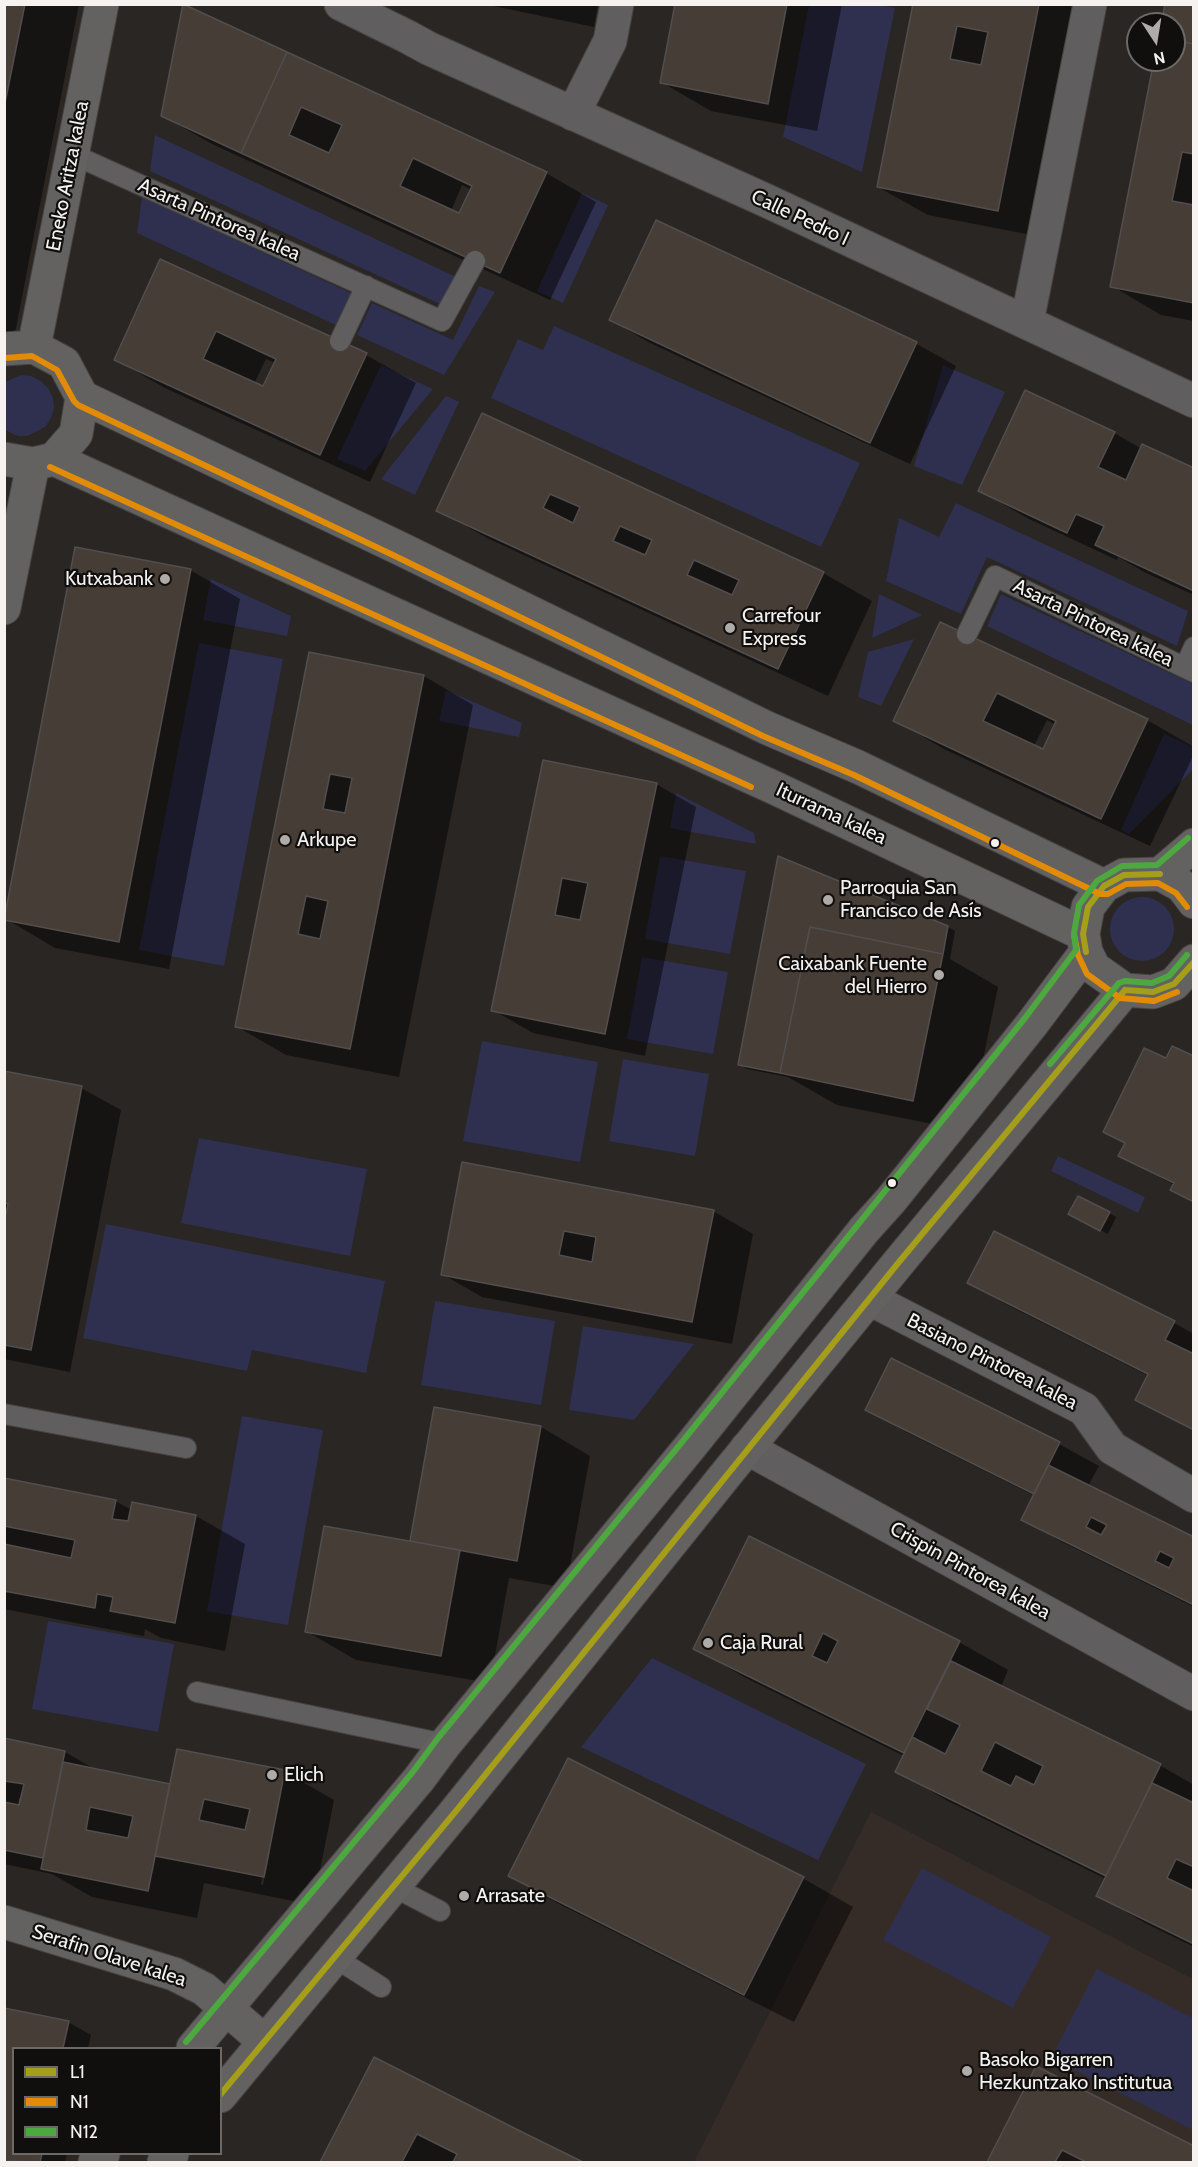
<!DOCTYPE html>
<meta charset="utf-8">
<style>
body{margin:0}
#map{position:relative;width:1198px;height:2167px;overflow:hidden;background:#292624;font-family:Cabin,sans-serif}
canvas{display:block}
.frame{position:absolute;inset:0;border:6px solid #f5f2f0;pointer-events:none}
.legend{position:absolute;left:12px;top:2047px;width:210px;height:108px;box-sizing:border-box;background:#110f0e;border:2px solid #6c6a68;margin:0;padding:8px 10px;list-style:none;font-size:18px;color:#f5f2f0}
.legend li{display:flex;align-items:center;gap:12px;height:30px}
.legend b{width:30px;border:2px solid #6c6a68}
.north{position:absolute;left:1126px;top:12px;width:60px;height:60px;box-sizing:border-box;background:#110f0e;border:2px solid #6c6a68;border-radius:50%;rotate:168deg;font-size:16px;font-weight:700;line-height:24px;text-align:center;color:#f5f2f0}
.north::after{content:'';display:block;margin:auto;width:21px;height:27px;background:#aeaba9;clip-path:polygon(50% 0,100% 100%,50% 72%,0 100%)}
</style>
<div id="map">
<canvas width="1198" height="2167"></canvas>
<div class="frame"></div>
<ul class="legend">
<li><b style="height:8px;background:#a59e1a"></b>L1</li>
<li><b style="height:8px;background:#e28c05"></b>N1</li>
<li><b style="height:8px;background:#4da840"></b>N12</li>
</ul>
<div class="north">N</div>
</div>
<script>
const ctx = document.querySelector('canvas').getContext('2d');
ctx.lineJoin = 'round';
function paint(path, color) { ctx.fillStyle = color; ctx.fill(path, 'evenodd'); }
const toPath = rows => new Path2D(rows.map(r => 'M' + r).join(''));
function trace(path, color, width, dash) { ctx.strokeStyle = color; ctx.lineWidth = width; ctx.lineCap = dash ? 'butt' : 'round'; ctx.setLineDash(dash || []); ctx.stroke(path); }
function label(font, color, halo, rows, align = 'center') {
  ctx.font = font + ' Cabin,sans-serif'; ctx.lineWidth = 4.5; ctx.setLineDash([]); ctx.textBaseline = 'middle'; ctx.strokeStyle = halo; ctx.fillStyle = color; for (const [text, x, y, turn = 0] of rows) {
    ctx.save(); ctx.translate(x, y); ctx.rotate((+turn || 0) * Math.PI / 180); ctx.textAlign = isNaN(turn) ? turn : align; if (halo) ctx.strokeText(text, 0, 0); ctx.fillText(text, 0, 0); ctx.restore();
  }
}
paint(toPath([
 [871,1812,1193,1979,1193,2162,694,2162]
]), '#352c27');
paint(toPath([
 [875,4,895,8,862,172,783,137,809,5],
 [155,135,456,277,440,304,150,171],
 [582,193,608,205,563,303,537,291],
 [142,197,351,293,336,325,137,233],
 [479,286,495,292,444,375,357,335,372,303,453,340],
 [554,326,860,463,821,547,491,398,518,339,543,350],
 [381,365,433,389,365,471,337,459],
 [943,365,1005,392,962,485,914,466],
 [21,375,31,376,41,381,48,388,53,398,54,408,51,418,45,427,27,436,18,436,5,430,5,382],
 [446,396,459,402,415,495,381,479],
 [956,503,1188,611,1177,646,987,557,961,614,886,581,899,518,939,537],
 [211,579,291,616,287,636,203,620],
 [879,594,922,615,872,638],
 [1001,594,1193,684,1193,725,987,626],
 [914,639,881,706,858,697,868,652],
 [199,643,283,659,224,966,139,950],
 [446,690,522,723,519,737,439,721],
 [1164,734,1193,747,1193,769,1129,834,1121,830],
 [676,793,754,833,756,844,670,828],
 [660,856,746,871,730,954,645,939],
 '1110 929a32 32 0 1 1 64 0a32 32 0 1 1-64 0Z',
 [642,957,728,972,713,1054,627,1039],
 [482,1041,598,1062,580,1162,463,1141],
 [623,1059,709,1074,695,1156,609,1141],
 [199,1138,367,1169,350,1256,181,1223],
 [1058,1156,1145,1197,1138,1213,1051,1171],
 [106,1224,385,1281,366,1373,252,1350,247,1371,83,1338],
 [435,1301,555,1321,541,1405,421,1385],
 [583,1326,694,1344,634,1420,569,1410],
 [242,1416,323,1430,288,1625,207,1611],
 [48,1621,174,1644,158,1732,32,1709],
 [652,1658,866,1764,818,1860,581,1747],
 [922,1868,1051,1937,1013,2008,883,1940],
 [1097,1969,1193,2018,1193,2130,1051,2058]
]), '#2f3050');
paint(toPath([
 [4,4,79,4,14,338,4,337],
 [484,4,598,4,594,27],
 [677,4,842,4,817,131,711,111,661,82],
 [915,4,1094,4,1047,238,928,215,878,187],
 [1194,4,1194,321,1161,315,1112,286,1156,60,1174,60,1174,24,1163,24],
 [184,6,546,173,596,202,550,300,212,144,163,116],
 [462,185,472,190,460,215,451,211],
 [657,222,917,344,956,366,910,464,650,343,611,320],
 [161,261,366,355,416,383,370,482,165,388,116,360],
 [266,359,275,363,264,388,254,384],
 [482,415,823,573,872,601,828,696,487,538,438,510],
 [1114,433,1142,449,1194,470,1194,595,1146,573,1118,557,1117,560,1029,519,980,491],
 [190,570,240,599,169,969,55,948,6,919],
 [941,624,1147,720,1194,747,1194,754,1150,846,944,749,895,720],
 [1047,720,1056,725,1043,751,1034,746],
 [310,654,424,676,473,705,399,1077,286,1055,236,1026],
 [544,762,656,784,696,807,645,1056,533,1033,493,1010],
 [948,927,955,931,950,959,998,987,968,1131,837,1105,788,1077,747,1069,739,1064],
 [1194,1058,1194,1202,1172,1190,1174,1185,1120,1156,1126,1144,1105,1132,1167,1060],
 [4,1073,81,1088,121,1110,70,1372,4,1359],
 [464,1164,713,1211,753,1234,732,1344,482,1297,442,1274],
 [1109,1213,1116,1217,1108,1234,1077,1218],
 [969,1283,1174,1323,1194,1334,1194,1431,1137,1400,1149,1376,1009,1306],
 [891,1360,1059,1444,1099,1466,1088,1486,1194,1539,1194,1607,1062,1542,1023,1519,1035,1496,906,1432,867,1409],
 [435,1409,541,1427,590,1456,566,1588,509,1578,490,1683,356,1660,306,1631,411,1543],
 [4,1480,115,1501,132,1510,133,1504,196,1516,245,1544,225,1651,161,1638,145,1629,144,1636,4,1609],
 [749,1538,959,1642,1008,1670,1001,1687,1161,1766,1194,1785,1194,1947,1147,1924,1098,1896,1106,1879,946,1800,897,1771,904,1756,744,1677,695,1648],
 [4,1740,65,1752,98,1771,171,1786,178,1751,285,1772,334,1800,313,1905,204,1883,197,1918,92,1897,52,1874,4,1864],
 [19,1798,23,1798,20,1808,18,1807],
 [267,1852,270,1852,263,1885,261,1884],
 [569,1760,804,1879,853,1907,794,2022,559,1904,510,1875],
 [4,2009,68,2022,91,2035,88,2048,14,2048,14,2154,67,2154,65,2162,4,2162],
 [375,2059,580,2162,321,2162],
 [1037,2068,1194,2148,1194,2162,989,2162]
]), '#0007');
const building = toPath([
 [4,4,25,4,4,108,4,4],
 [183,4,287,52,241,153,161,116,183,4],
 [675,4,787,4,768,104,660,83,675,4],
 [913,4,1039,4,998,211,877,187,913,4],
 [957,26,988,32,981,65,950,59,957,26],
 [1165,4,1194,4,1194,44,1174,40,1174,24,1161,24,1165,4],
 [1174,40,1194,44,1194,154,1182,152,1172,201,1194,205,1194,303,1110,287,1154,60,1174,60,1174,40],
 [287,52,547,172,500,273,241,153,287,52],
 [301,107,342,125,329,153,289,135,301,107],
 [413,158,472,186,459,213,400,186,413,158],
 [656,220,917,342,870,443,609,320,656,220],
 [160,259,367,353,320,455,114,360,160,259],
 [216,331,276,359,263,386,203,359,216,331],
 [1025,390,1115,432,1098,467,1126,480,1142,444,1194,468,1194,591,1095,545,1104,526,1076,514,1067,533,978,491,1025,390],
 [482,413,824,572,778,669,436,511,482,413],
 [550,494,580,507,573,523,543,508,550,494],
 [620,526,652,540,645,555,613,541,620,526],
 [694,560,739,580,732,595,687,575,694,560],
 [75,547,191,569,119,942,4,920,75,547],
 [940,622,1148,719,1101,819,893,721,940,622],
 [997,693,1056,721,1043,749,983,721,997,693],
 [309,652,424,675,350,1049,235,1027,309,652],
 [330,774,352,778,345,813,323,809,330,774],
 [306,896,328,901,320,939,298,934,306,896],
 [543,760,657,783,605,1034,491,1011,543,760],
 [562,878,588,883,580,920,555,915,562,878],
 [778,856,948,926,943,954,810,927,780,1073,738,1065,778,856],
 [810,927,943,954,913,1101,780,1073,810,927],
 [1172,1046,1194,1056,1194,1202,1170,1190,1174,1183,1118,1156,1125,1143,1103,1132,1144,1048,1166,1058,1172,1046],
 [4,1071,82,1086,31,1350,4,1345,4,1224,8,1204,4,1203,4,1071],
 [462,1162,714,1210,692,1322,441,1275,462,1162],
 [564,1231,596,1237,592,1262,559,1255,564,1231],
 [1078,1196,1110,1212,1100,1231,1068,1214,1078,1196],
 [994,1231,1175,1321,1165,1340,1194,1354,1194,1430,1135,1400,1148,1374,967,1283,994,1231],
 [891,1358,1060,1442,1034,1494,865,1410,891,1358],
 [434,1407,541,1426,517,1561,410,1541,434,1407],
 [1048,1465,1194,1537,1194,1605,1021,1520,1048,1465],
 [1091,1517,1107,1525,1101,1535,1086,1527,1091,1517],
 [1160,1551,1174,1558,1169,1568,1155,1561,1160,1551],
 [4,1478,116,1500,112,1519,128,1521,132,1502,196,1515,175,1623,110,1611,113,1597,97,1594,95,1608,4,1591,4,1544,71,1558,75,1540,4,1526,4,1478],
 [324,1526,460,1550,441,1656,305,1632,324,1526],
 [749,1536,960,1641,904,1753,693,1649,749,1536],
 [823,1633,838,1641,827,1663,812,1656,823,1633],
 [951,1661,1161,1764,1106,1876,895,1772,912,1737,945,1754,960,1725,927,1709,951,1661],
 [995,1742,1043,1766,1034,1785,1016,1776,1011,1786,981,1771,995,1742],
 [4,1738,65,1751,43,1858,4,1850,4,1802,19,1805,24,1784,4,1781,4,1738],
 [177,1749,285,1770,264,1877,155,1856,177,1749],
 [204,1799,250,1809,245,1830,199,1820,204,1799],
 [568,1758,804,1877,744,1995,508,1876,568,1758],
 [63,1762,170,1784,148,1891,41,1869,63,1762],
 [90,1807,133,1816,128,1838,86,1830,90,1807],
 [1152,1783,1194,1803,1194,1867,1176,1859,1167,1878,1194,1891,1194,1944,1096,1896,1152,1783],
 [4,2008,69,2021,63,2048,14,2048,14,2154,42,2154,40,2162,4,2161,4,2008],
 [374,2057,524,2133,583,2162,453,2162,457,2154,417,2134,402,2162,320,2162,374,2057],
 [1036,2066,1194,2146,1194,2162,1086,2162,1062,2150,1055,2162,987,2162,1036,2066]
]);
paint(building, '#463d36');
trace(building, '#514e4d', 1.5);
const lane = toPath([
 [72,154,442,321,475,261],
 [340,341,366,286],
 [967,634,995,576,1194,672],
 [1185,667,1194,647],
 [4,1414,186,1448],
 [197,1692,445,1744],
 [392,1886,440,1911],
 [334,1957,381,1987]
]);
const street = toPath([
 [341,4,408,37,428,48,765,200,1194,401],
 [573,114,610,41,617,4],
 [1027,322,1090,4],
 [870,1299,1084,1409,1112,1448,1194,1496],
 [747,1448,1194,1694]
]);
const secondary = toPath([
 [34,347,102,4],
 [4,349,34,347,64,363,82,397,76,434,54,459,33,464,4,459],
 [82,397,399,548,767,728,858,767,1104,886],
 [54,459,777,789,1083,934],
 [4,608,33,464],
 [1160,874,1194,845],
 [1194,902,1182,886,1160,874,1124,875,1104,886,1088,907,1083,934,1086,952,1094,968,1125,990,1153,992,1174,984,1194,961],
 [4,1922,174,1974,204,1989,265,2042],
 [193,2048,419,1779,445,1744,689,1448,864,1230,891,1200,1032,1024,1086,952],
 [220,2096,456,1811,723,1478,899,1262,1125,990],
 [95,2162,103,2154],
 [164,2162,172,2154]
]);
trace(lane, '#454341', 22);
trace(street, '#454341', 35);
trace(secondary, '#454341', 35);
trace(lane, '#605e5e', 20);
trace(street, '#605e5e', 33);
trace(secondary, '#636260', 33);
trace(toPath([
 [1086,952,1083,934,1088,907,1104,886,1124,875,1160,874],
 [1125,990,1153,992,1174,984,1194,962],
 [220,2095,456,1811,899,1262,1125,990]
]), '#a59e1a', 6);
trace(toPath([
 [5,358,32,356,57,370,74,401,78,405,395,556,763,736,854,775,1100,894,1108,894,1126,884,1158,883,1176,893,1187,907],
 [50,467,751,787],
 [1074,935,1078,955,1087,974,1120,998,1154,1001,1177,992]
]), '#e28c05', 6);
trace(toPath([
 [1050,1064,1119,983,1125,981,1152,983,1169,976,1187,955],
 [186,2042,412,1773,438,1738,682,1442,1025,1018,1076,950,1074,933,1079,905,1097,881,1122,866,1157,865,1188,838]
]), '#4da840', 6);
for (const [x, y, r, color] of [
 [165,579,6,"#aeaba9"],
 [730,628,6,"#aeaba9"],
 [285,840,6,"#aeaba9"],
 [995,843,5,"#f5f2f0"],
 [828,900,6,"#aeaba9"],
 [939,975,6,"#aeaba9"],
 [892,1183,5,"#f5f2f0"],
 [708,1643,6,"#aeaba9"],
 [272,1775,6,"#aeaba9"],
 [464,1896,6,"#aeaba9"],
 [967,2071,6,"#aeaba9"]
]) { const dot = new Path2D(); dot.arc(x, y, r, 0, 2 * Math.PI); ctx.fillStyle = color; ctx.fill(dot); trace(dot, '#110f0e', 2); }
label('20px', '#f5f2f0', '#110f0e', [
 ["Eneko Aritza kalea",68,176,-79],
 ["Calle Pedro I",800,218,25],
 ["Asarta Pintorea kalea",219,220,24],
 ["Asarta Pintorea kalea",1093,623,26],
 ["Iturrama kalea",831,814,25],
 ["Basiano Pintorea kalea",992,1362,27],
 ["Crispin Pintorea kalea",970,1571,29],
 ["Serafin Olave kalea",109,1956,18]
]);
label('20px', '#f5f2f0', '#110f0e', [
 ["Kutxabank",153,579,"right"],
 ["Carrefour",742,616],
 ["Express",742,639],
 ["Arkupe",297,840],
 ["Parroquia San",840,888],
 ["Francisco de Asís",840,911],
 ["Caixabank Fuente",927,964,"right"],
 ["del Hierro",927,987,"right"],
 ["Caja Rural",720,1643],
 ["Elich",284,1775],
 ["Arrasate",476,1896],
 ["Basoko Bigarren",979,2060],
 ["Hezkuntzako Institutua",979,2083]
], 'left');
</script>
